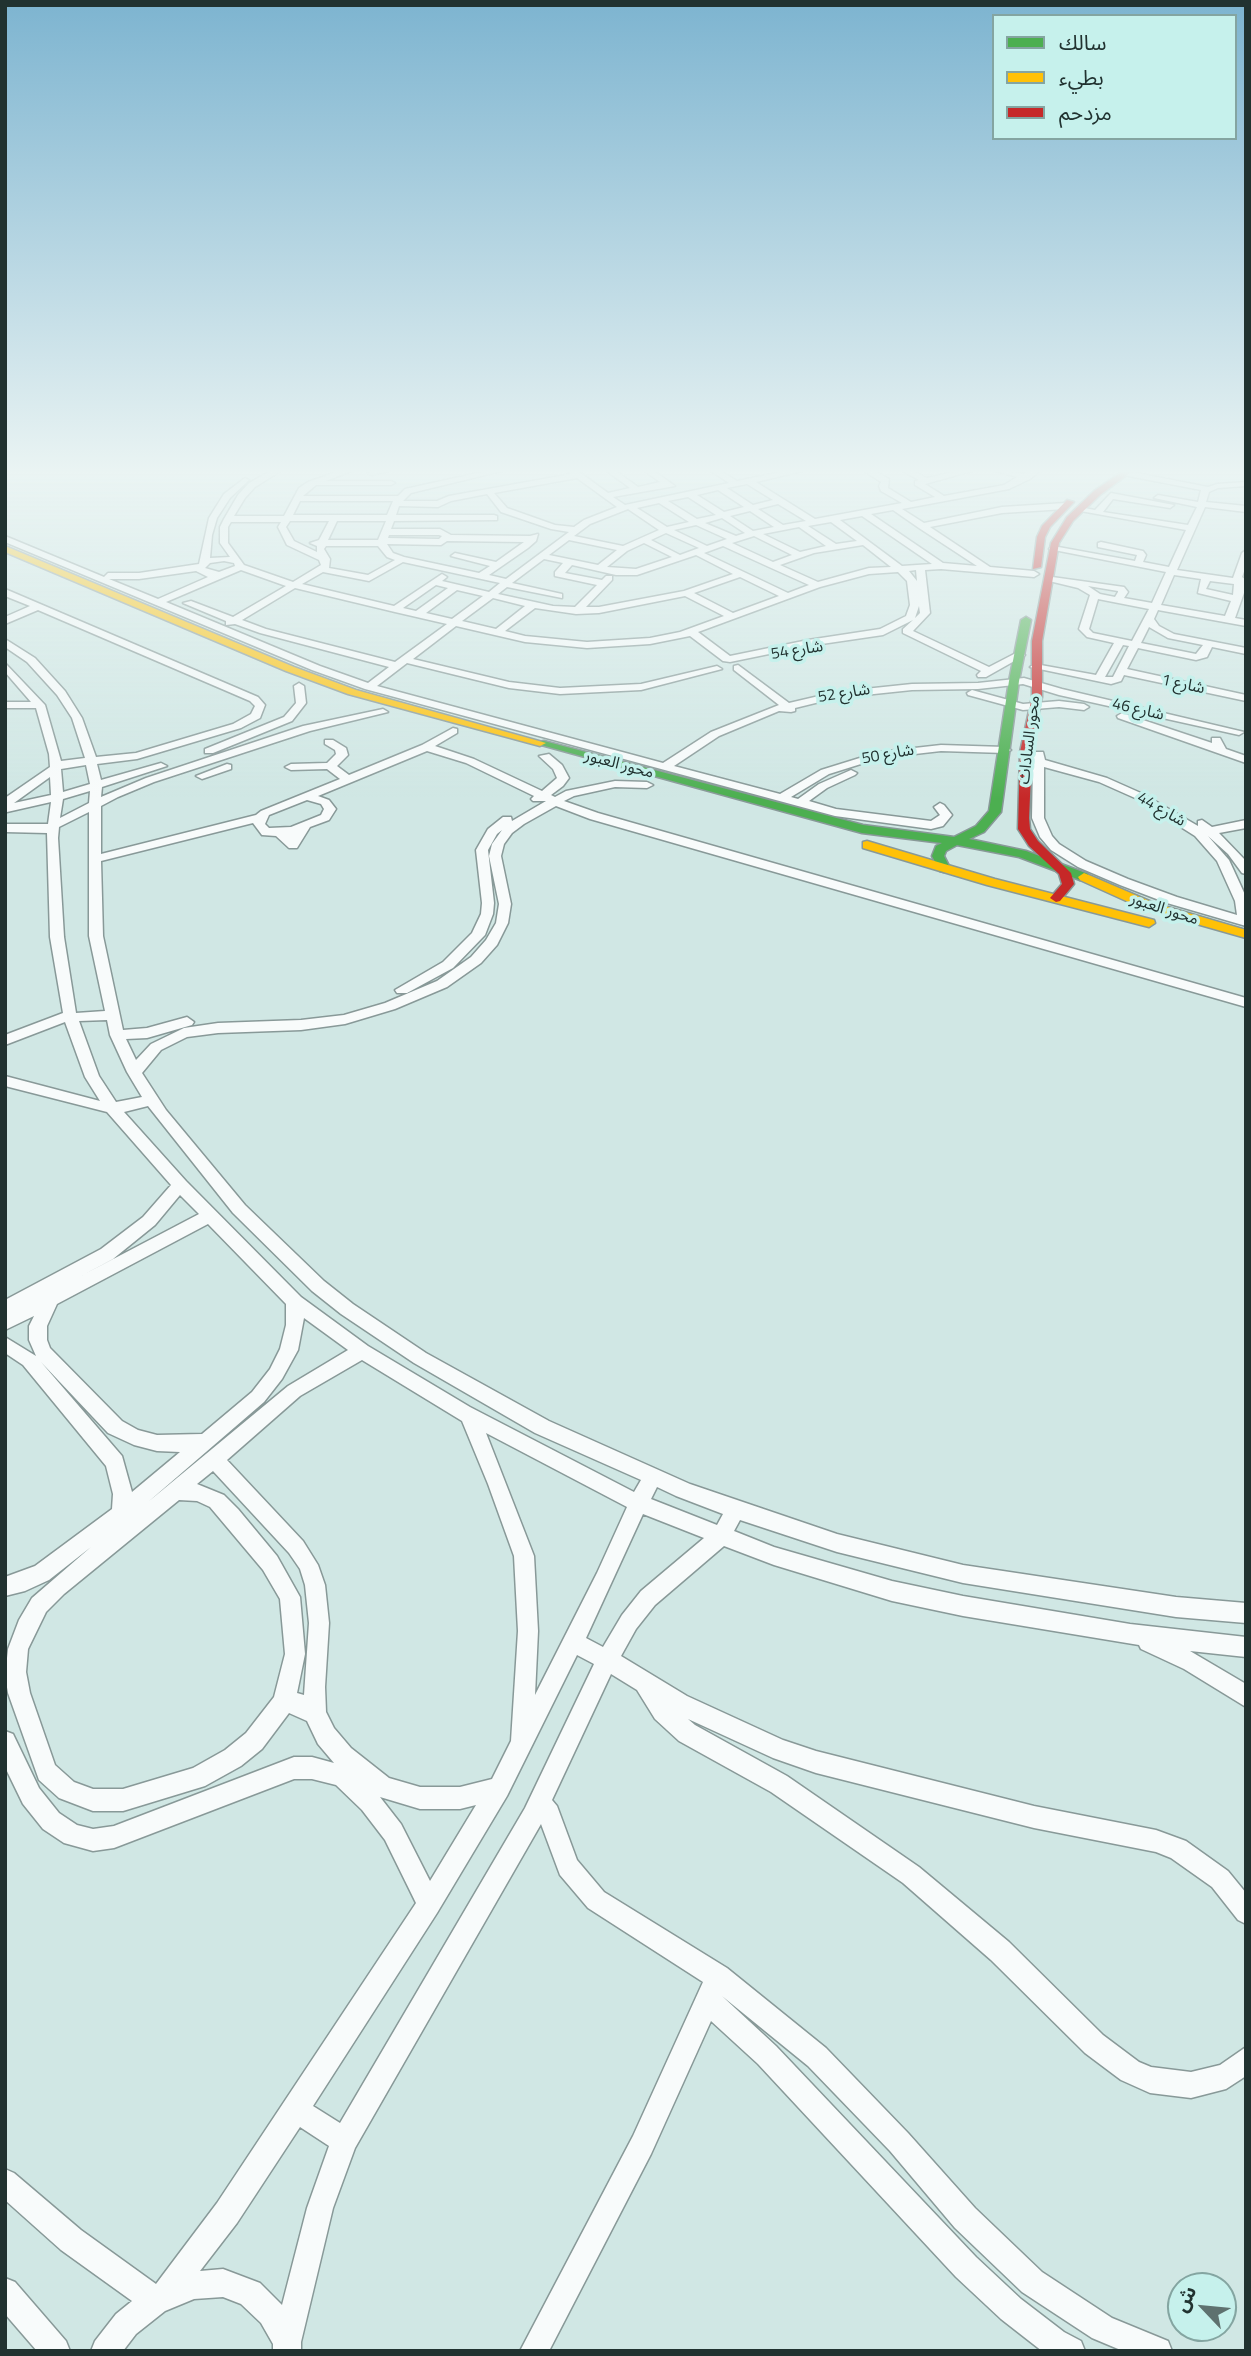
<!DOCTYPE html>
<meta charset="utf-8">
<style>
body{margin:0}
#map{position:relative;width:1251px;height:2356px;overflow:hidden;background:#d0e7e4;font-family:"Titillium Web","Noto Sans Arabic",sans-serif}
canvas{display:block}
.frame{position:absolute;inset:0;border:7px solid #213230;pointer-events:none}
.legend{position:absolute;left:992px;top:14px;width:245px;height:126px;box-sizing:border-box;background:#c6f1ec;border:2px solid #84a5a1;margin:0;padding:9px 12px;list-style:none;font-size:21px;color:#213230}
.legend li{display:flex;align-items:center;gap:14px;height:35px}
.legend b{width:35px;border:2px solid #84a5a1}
.north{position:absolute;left:1167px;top:2272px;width:70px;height:70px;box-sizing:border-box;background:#c6f1ec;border:2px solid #84a5a1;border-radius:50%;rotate:296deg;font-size:19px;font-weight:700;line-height:28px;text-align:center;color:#213230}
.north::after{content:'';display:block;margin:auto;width:24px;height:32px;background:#5e716f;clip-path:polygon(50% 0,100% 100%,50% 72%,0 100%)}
</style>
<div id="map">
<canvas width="1251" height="2356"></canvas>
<div class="frame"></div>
<ul class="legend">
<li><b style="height:9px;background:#4caf50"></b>سالك</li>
<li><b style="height:9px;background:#ffc107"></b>بطيء</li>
<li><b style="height:9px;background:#c62828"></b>مزدحم</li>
</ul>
<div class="north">ش</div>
</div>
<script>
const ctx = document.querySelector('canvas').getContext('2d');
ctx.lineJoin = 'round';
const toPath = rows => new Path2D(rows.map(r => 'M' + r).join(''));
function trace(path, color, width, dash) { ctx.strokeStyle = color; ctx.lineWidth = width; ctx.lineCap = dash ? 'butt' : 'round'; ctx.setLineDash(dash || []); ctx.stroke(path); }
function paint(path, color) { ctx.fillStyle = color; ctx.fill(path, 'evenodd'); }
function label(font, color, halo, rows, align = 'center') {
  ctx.font = font + ' "Titillium Web","Noto Sans Arabic",sans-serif'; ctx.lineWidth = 7; ctx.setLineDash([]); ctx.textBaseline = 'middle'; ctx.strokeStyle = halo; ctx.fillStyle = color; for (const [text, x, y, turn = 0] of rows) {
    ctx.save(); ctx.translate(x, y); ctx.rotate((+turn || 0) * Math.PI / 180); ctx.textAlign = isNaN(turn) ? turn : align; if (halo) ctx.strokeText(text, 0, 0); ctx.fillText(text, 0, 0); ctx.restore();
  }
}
const street = toPath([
 [274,469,284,469,255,487,245,498,234,516,284,516,299,488,308,482,345,469,356,469,326,481,391,481,395,483,391,485,316,485,303,496,398,496,405,489,496,469,510,469,411,493,403,501,437,501,449,496,571,474,566,469,575,469,608,493,630,488,604,469,613,469,638,487,660,482,642,469,651,469,675,486,613,497,625,505,729,483,708,469,717,469,737,481,796,469,811,469,756,482,815,519,902,503,881,491,879,486,881,482,861,469,871,469,889,479,888,488,911,502,935,497,915,485,915,481,919,480,899,469,909,469,927,478,966,469,979,469,925,484,944,496,1004,485,1017,477,989,469,1024,474,1032,469,1042,469,1030,479,1009,489,902,509,924,523,1002,507,1065,503,1069,506,1065,509,1002,513,930,527,990,567,1034,571,1039,574,1034,577,941,569,925,570,930,613,913,631,989,667,1016,653,1025,655,986,677,978,677,977,675,981,671,903,633,903,629,913,620,883,635,808,646,730,662,723,661,690,636,650,644,587,648,525,642,456,626,413,659,509,682,560,688,641,684,717,666,722,669,641,690,560,694,509,688,407,663,377,686,663,763,711,732,779,705,734,670,734,666,738,665,789,703,836,692,912,684,978,683,1024,678,1062,689,1244,732,1239,735,1059,695,1023,684,978,689,912,690,836,698,795,708,795,711,791,712,779,711,719,736,674,766,780,794,821,770,879,752,941,745,1005,747,1011,750,1005,753,941,751,880,758,829,774,791,797,798,799,819,784,851,770,857,773,855,775,827,788,809,801,836,809,931,821,940,815,934,807,940,803,944,805,952,815,943,826,931,829,835,816,365,689,312,670,5,542,5,536,104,577,108,573,139,573,199,564,209,518,224,494,245,478,249,480,230,498,217,518,212,535,210,558,230,557,220,543,220,527,224,519,238,495,249,483,274,469],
 [577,478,617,507,584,520,574,527,555,525,507,508,494,493,577,478],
 [747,484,773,500,753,505,727,488,747,484],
 [718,490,744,507,724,512,697,495,718,490],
 [487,494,501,512,551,529,569,532,506,579,489,575,528,548,536,541,538,534,530,536,451,535,440,529,391,529,394,521,497,520,497,516,494,515,396,515,399,506,438,507,451,501,487,494],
 [688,497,716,515,697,519,668,501,688,497],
 [300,501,393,501,387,515,293,515,300,501],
 [659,503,689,522,667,527,637,508,659,503],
 [778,504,806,521,783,525,758,509,778,504],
 [628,509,659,530,623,546,574,536,590,524,628,509],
 [893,510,919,528,977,566,943,563,871,514,893,510],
 [750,511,774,527,753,531,730,516,750,511],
 [862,516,932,564,902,566,840,520,862,516],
 [722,518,745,533,736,536,705,523,722,518],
 [290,521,329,521,319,540,310,543,317,546,317,552,294,541,286,527,290,521],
 [337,521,386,521,378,540,328,540,337,521],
 [231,522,281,522,278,527,287,545,319,560,321,565,293,582,244,565,228,543,228,527,231,522],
 [831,522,857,541,836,544,808,526,831,522],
 [696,525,727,539,707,546,674,530,696,525],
 [799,527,826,546,800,552,763,534,799,527],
 [666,533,699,548,680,555,651,540,666,533],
 [389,535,439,535,442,536,439,539,388,538,389,535],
 [754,536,792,555,773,562,732,543,754,536],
 [569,540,617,550,598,565,549,555,569,540],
 [447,541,524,542,496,562,455,553,451,556,490,566,479,573,404,557,393,553,387,544,441,545,447,541],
 [644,543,672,557,636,569,607,567,627,551,644,543],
 [863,545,891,567,869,568,818,582,780,565,814,553,863,545],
 [326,546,378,546,387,557,395,560,368,575,329,568,330,559,324,549,326,546],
 [723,546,769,567,809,585,788,593,704,553,723,546],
 [696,555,733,574,684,591,599,607,586,607,612,580,612,576,606,576,602,580,565,573,572,565,616,575,637,575,696,555],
 [544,559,563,563,555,572,555,576,597,585,575,607,553,606,498,594,507,587,562,598,562,594,512,583,544,559],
 [224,561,234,563,235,566,219,572,205,568,210,563,224,561],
 [403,562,500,583,489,592,442,581,447,577,442,574,394,606,302,584,323,572,369,581,403,562],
 [241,570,286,586,233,617,191,601,183,603,226,621,226,625,235,624,260,633,389,667,368,683,320,666,166,602,241,570],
 [916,570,918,592,917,581,909,571,916,570],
 [196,571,208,577,158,599,109,579,139,579,196,571],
 [898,572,907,581,910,605,906,616,880,629,808,640,730,656,698,632,820,587,869,574,898,572],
 [740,577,779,596,733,613,694,593,740,577],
 [436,585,448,588,416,611,403,608,436,585],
 [295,588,395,612,447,624,395,662,266,629,242,620,295,588],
 [457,590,483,596,452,619,426,613,457,590],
 [685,596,724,616,680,632,650,638,587,642,525,636,505,631,535,608,576,614,599,613,685,596],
 [493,598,525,606,496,629,462,621,493,598],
 [919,606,920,613,914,619,915,618,919,606],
 [381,469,397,469,371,475,367,473,381,469],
 [1126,471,1208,487,1217,484,1246,482,1246,486,1218,488,1209,492,1206,502,1246,506,1246,512,1205,507,1177,570,1233,578,1242,553,1246,550,1246,566,1242,577,1246,580,1246,586,1244,585,1245,590,1235,618,1246,620,1246,626,1158,610,1154,619,1159,626,1174,634,1246,648,1246,654,1212,647,1207,657,1196,660,1138,648,1127,669,1246,695,1246,701,1124,675,1121,681,1111,684,1030,667,1035,664,1096,675,1114,643,1087,637,1079,629,1090,595,1078,588,1045,580,1045,576,1124,587,1128,592,1124,598,1152,603,1166,572,1049,549,1053,546,1135,561,1137,555,1098,547,1098,543,1101,542,1143,551,1146,555,1143,562,1169,567,1186,530,1075,510,1079,507,1095,510,1111,493,1174,505,1170,508,1113,499,1103,512,1188,525,1197,507,1154,498,1158,495,1198,502,1201,490,1123,475,1126,471],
 [1174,575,1201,579,1198,593,1231,601,1225,616,1161,605,1174,575],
 [1210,581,1234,584,1233,595,1206,589,1210,581],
 [1088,586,1118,591,1118,592,1115,597,1100,594,1088,586],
 [1098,599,1149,609,1132,641,1093,633,1089,629,1098,599],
 [1149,627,1168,638,1203,645,1196,654,1141,643,1149,627],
 [1123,645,1129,646,1113,677,1105,677,1123,645],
 [5,589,258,697,265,705,260,718,241,728,137,759,97,764,101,780,161,763,167,766,102,787,101,797,146,778,303,726,383,709,388,712,310,731,154,782,118,797,101,806,101,854,256,815,261,811,340,779,327,769,291,770,285,767,291,764,327,763,336,754,335,750,325,744,325,740,333,740,346,748,348,755,337,766,349,775,422,745,453,728,457,729,457,733,435,746,474,759,542,791,557,778,553,769,539,756,549,754,562,765,569,778,563,786,551,795,555,797,566,791,615,781,647,782,653,785,647,788,615,787,574,796,564,801,598,813,1246,998,1246,1007,590,819,556,806,524,824,512,833,504,844,501,856,511,904,508,923,497,945,481,963,447,987,395,1009,345,1024,301,1030,218,1033,187,1037,161,1050,142,1073,166,1110,245,1205,324,1281,353,1304,426,1353,549,1421,690,1484,837,1534,963,1565,1176,1597,1246,1603,1246,1623,1176,1617,963,1583,837,1552,740,1520,734,1531,774,1547,892,1581,963,1596,1130,1624,1246,1637,1246,1657,1190,1651,1246,1684,1246,1707,1184,1669,1141,1649,1139,1645,963,1616,892,1601,774,1565,724,1546,655,1605,636,1629,621,1656,687,1696,783,1740,816,1751,1034,1806,1156,1830,1186,1841,1228,1871,1246,1893,1246,1924,1238,1920,1212,1887,1171,1858,1156,1852,1034,1828,816,1773,773,1758,688,1719,695,1725,787,1776,919,1867,1009,1942,1103,2035,1139,2062,1151,2067,1191,2072,1220,2065,1246,2047,1246,2076,1226,2089,1191,2098,1150,2093,1121,2080,1085,2053,991,1960,903,1883,771,1792,679,1741,655,1719,637,1690,611,1674,552,1800,557,1806,577,1860,604,1892,727,1968,826,2048,908,2133,975,2208,1042,2272,1112,2318,1168,2341,1172,2351,1123,2351,1092,2338,1022,2292,955,2228,890,2151,808,2066,722,1996,776,2046,976,2257,1021,2299,1064,2332,1081,2341,1085,2351,1042,2351,1001,2319,956,2277,758,2064,711,2021,651,2154,549,2351,520,2351,633,2136,703,1982,588,1908,560,1875,541,1824,355,2148,333,2208,301,2342,301,2351,273,2351,273,2344,261,2323,241,2304,223,2297,194,2299,165,2311,136,2334,123,2351,91,2351,95,2341,116,2314,132,2301,61,2250,5,2200,5,2169,14,2173,81,2230,156,2284,217,2203,416,1903,385,1840,362,1810,336,1785,312,1779,294,1779,114,1848,93,1851,64,1843,43,1829,23,1804,5,1767,5,1731,13,1734,39,1788,59,1813,77,1825,93,1829,114,1826,294,1757,312,1757,334,1763,318,1744,307,1721,289,1713,262,1749,241,1766,205,1786,123,1811,93,1811,59,1798,39,1780,8,1693,5,1676,8,1649,19,1620,32,1598,91,1547,49,1580,25,1591,5,1596,5,1577,35,1566,112,1509,113,1494,106,1466,23,1365,5,1353,5,1337,36,1356,29,1340,29,1326,34,1316,5,1330,5,1300,101,1249,143,1217,171,1185,107,1112,5,1086,5,1076,100,1101,85,1077,65,1022,5,1045,5,1035,63,1013,50,937,47,833,5,832,5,824,48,824,51,802,7,812,5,798,50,767,49,754,36,708,5,708,5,702,31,702,5,672,5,663,45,705,61,761,85,758,72,718,57,695,27,662,5,647,5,639,35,658,65,691,82,718,96,757,136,753,233,724,251,714,255,706,250,701,38,610,5,624,5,617,30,606,5,596,5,589],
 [427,751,466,763,534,796,531,799,533,801,546,801,512,821,511,817,503,817,488,829,476,850,482,903,481,914,472,933,443,962,395,990,397,993,407,993,453,968,485,935,493,914,494,903,488,850,497,834,502,830,492,844,489,856,499,904,496,923,486,940,471,957,437,981,385,1003,344,1015,301,1020,218,1023,184,1028,151,1044,136,1060,126,1039,147,1038,192,1025,194,1022,187,1017,147,1028,123,1030,103,936,101,861,253,823,262,835,276,836,289,848,297,848,310,827,329,820,336,809,329,800,318,796,427,751],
 [86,765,90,784,63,792,61,769,86,765],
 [50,777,51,795,14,803,50,777],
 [90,791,89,803,60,818,63,799,90,791],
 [307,800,321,804,324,809,321,815,291,827,269,828,265,824,269,815,307,800],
 [89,812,89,936,105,1011,76,1013,64,937,58,838,59,827,89,812],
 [107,1020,110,1035,127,1072,142,1097,116,1102,99,1076,79,1021,107,1020],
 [148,1106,233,1213,312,1291,341,1314,414,1363,535,1433,641,1480,634,1492,470,1407,368,1346,301,1297,186,1181,124,1112,148,1106],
 [180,1195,199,1214,79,1277,113,1259,155,1225,180,1195],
 [208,1224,286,1304,286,1325,280,1349,270,1369,252,1392,202,1434,157,1435,138,1430,122,1421,50,1348,47,1340,47,1326,57,1304,208,1224],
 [304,1318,348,1350,288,1386,148,1502,264,1402,282,1379,298,1350,304,1318],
 [362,1360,462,1421,488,1484,514,1556,518,1631,511,1741,492,1779,460,1787,420,1787,389,1778,351,1748,334,1728,326,1712,325,1687,329,1623,325,1585,318,1565,303,1541,227,1460,300,1396,362,1360],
 [41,1362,108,1433,134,1445,157,1451,180,1452,132,1492,122,1456,41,1362],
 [486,1433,627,1507,597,1573,535,1695,538,1631,534,1556,486,1433],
 [213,1471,289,1553,300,1569,305,1585,309,1623,304,1695,297,1693,305,1654,300,1597,277,1556,238,1509,224,1495,197,1484,213,1471],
 [657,1487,676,1496,723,1514,717,1525,651,1499,657,1487],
 [179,1500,197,1501,210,1507,263,1570,280,1599,285,1654,274,1697,246,1733,225,1750,193,1768,123,1789,93,1789,74,1782,55,1765,30,1693,26,1672,28,1649,46,1612,64,1594,179,1500],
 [643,1514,704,1538,641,1591,622,1615,603,1647,586,1638,643,1514],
 [577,1655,594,1664,525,1808,340,2123,313,2106,437,1913,507,1796,577,1655],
 [380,1797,420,1809,460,1809,476,1805,430,1881,401,1824,380,1797],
 [300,2127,329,2146,307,2208,282,2305,260,2283,223,2269,200,2271,237,2223,300,2127],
 [299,683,304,686,306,703,292,721,213,753,205,753,205,749,284,717,296,703,294,686,299,683],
 [972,690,1023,704,1059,701,1084,704,1089,707,1084,710,1059,707,1023,710,968,695,967,693,972,690],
 [1122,713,1212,743,1212,738,1220,738,1226,749,1246,756,1246,763,1118,718,1117,716,1122,713],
 [1035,752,1043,752,1045,760,1107,778,1143,794,1198,826,1198,821,1202,820,1212,827,1246,820,1246,828,1219,833,1246,861,1246,874,1242,873,1228,854,1208,836,1229,860,1246,897,1246,926,1167,903,1120,885,1078,867,1051,850,1040,837,1032,818,1033,764,1022,759,1028,756,1033,757,1035,752],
 [1044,767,1099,782,1135,798,1195,836,1217,861,1235,901,1237,915,1177,897,1128,879,1086,861,1059,844,1052,836,1044,818,1044,767],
 [227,764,231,765,231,769,202,779,196,776,227,764],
 [5,2278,15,2282,66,2341,70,2351,37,2351,5,2314,5,2278]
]);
const fast = toPath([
 [1026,617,1031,620,1019,681,1001,812,984,832,969,839,1026,851,1088,874,1088,880,1080,880,1019,857,957,845,946,851,944,856,950,868,944,872,940,871,932,856,936,846,942,843,862,833,534,743,544,741,863,825,954,837,976,826,989,811,1009,681,1021,620,1026,617]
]);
const slow = toPath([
 [5,546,294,667,356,690,546,743,540,746,348,694,286,671,5,552,5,546],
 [867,841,995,879,1154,920,1155,923,1149,927,987,885,863,848,863,842,867,841],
 [1084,873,1154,903,1246,930,1246,938,1144,909,1080,880,1078,877,1084,873]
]);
const jam = toPath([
 [1126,469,1135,469,1100,495,1073,521,1059,543,1042,641,1042,697,1032,752,1029,818,1030,829,1038,841,1071,873,1074,884,1060,901,1056,902,1050,898,1062,884,1059,874,1029,846,1018,829,1020,752,1032,697,1032,641,1051,543,1067,517,1094,491,1126,469],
 [1067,500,1074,502,1050,527,1045,537,1041,567,1033,569,1037,537,1042,526,1067,500]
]);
trace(street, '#889998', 3);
trace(fast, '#889998', 3);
trace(slow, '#889998', 3);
trace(jam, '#889998', 3);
paint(street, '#f8fbfb');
paint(fast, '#4caf50');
paint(slow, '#ffc107');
paint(jam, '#c62828');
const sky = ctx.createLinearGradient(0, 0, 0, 799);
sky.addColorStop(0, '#7db4d0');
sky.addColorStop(0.59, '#eaf4f3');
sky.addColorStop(1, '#eaf4f300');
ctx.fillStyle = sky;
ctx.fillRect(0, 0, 1251, 799);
label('16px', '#213230', '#c6f1ec', [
 ["شارع 54",797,651,-9],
 ["شارع 1",1183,685,12],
 ["شارع 52",844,694,-9],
 ["شارع 46",1138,710,13],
 ["محور السادات",1030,740,-83],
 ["شارع 50",888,755,-10],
 ["محور العبور",619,765,15],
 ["شارع 44",1161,810,30],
 ["محور العبور",1164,910,18]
]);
</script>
